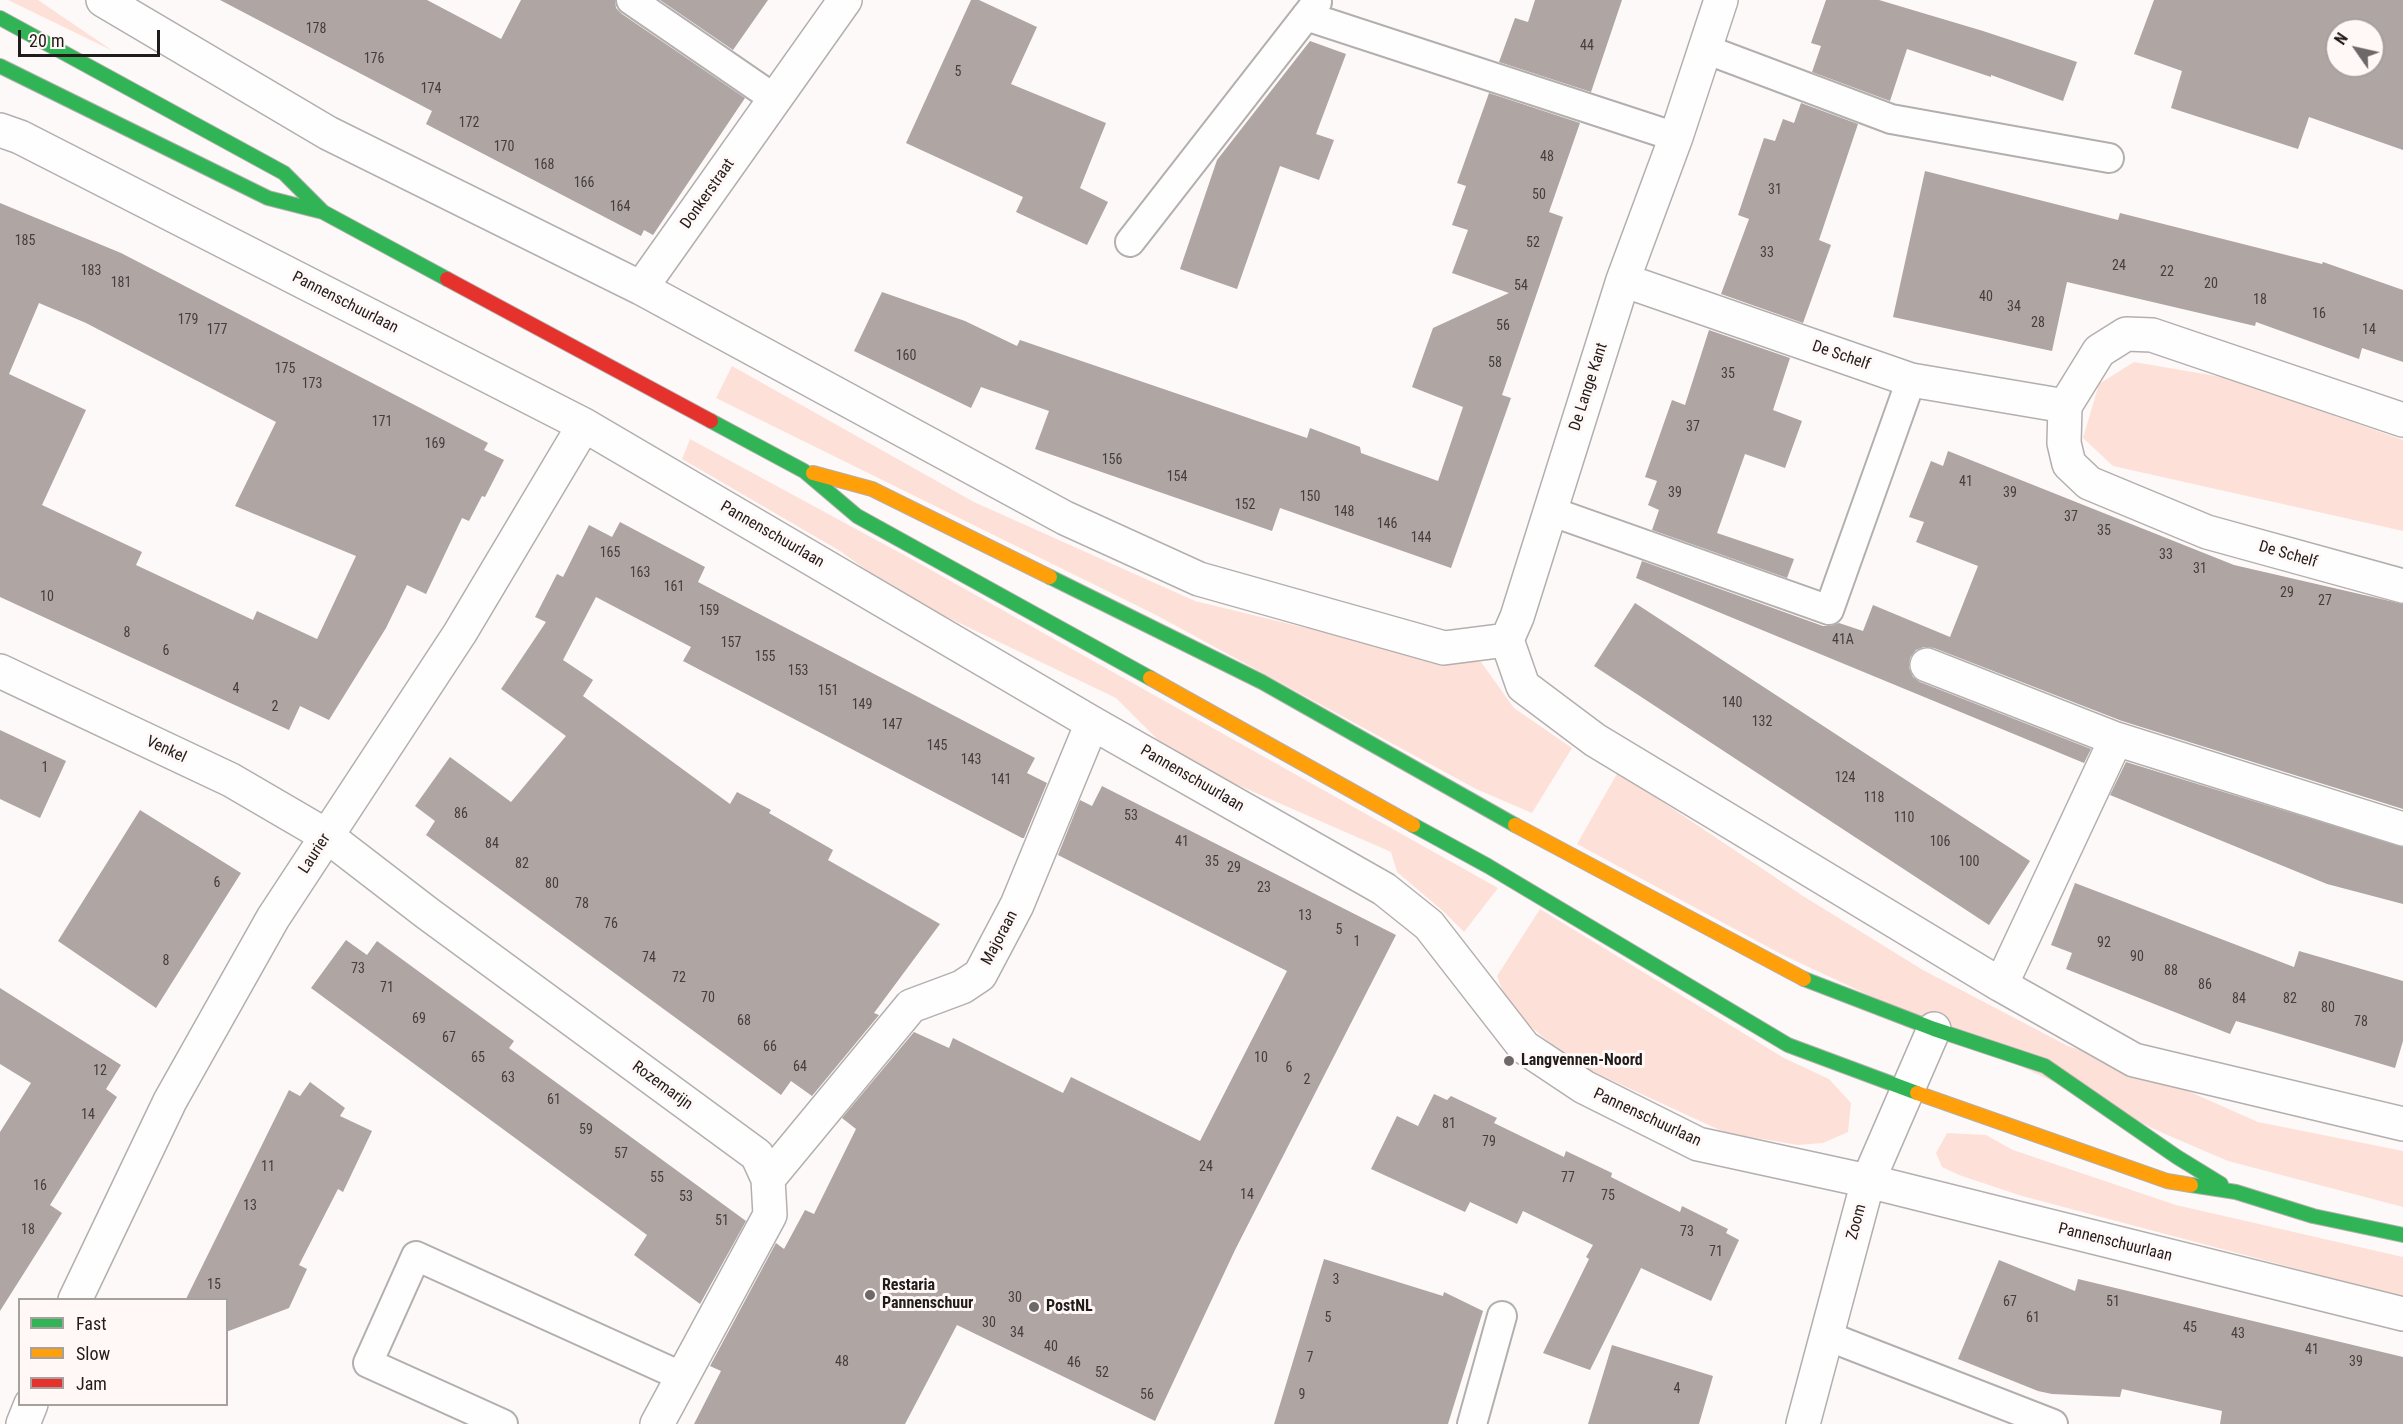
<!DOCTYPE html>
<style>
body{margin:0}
#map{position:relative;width:2403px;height:1424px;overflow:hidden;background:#fdf9f8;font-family:"Roboto Condensed",sans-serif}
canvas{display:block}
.legend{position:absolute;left:18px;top:1298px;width:210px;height:108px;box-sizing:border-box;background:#fff8f6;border:2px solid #a6a09e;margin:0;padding:8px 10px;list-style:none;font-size:18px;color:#201c1b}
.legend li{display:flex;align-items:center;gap:12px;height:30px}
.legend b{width:30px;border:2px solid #a6a09e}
.north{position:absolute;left:2325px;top:18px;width:60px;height:60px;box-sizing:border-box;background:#fff8f6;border:2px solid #a6a09e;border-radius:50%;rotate:304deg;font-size:16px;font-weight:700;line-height:24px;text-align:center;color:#201c1b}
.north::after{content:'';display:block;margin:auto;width:21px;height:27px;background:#6d6968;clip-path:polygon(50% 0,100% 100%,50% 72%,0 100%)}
.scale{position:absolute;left:18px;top:30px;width:142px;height:27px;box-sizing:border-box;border:3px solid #201c1b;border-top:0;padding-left:8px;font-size:18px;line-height:21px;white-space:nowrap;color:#201c1b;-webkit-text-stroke:4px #fff8f6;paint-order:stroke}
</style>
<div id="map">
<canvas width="2403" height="1424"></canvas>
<ul class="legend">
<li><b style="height:8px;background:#30b455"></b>Fast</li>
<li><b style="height:8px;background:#ff9f0a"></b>Slow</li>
<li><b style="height:8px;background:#e5322d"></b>Jam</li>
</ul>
<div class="north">N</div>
<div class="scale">20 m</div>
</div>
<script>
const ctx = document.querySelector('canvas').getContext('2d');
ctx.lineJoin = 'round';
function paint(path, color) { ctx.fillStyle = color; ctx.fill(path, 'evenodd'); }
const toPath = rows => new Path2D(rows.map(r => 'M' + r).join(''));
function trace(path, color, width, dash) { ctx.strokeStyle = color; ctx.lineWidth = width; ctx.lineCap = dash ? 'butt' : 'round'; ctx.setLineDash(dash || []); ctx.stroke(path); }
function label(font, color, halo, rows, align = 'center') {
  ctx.font = font + ' "Roboto Condensed",sans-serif'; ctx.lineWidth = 6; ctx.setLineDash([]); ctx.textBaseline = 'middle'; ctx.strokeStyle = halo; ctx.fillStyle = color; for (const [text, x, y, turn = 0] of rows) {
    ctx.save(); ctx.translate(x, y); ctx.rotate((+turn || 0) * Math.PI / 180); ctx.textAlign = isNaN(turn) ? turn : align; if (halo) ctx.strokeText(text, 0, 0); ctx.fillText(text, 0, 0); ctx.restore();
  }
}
paint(toPath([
 [8,0,38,0,113,51],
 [2134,362,2228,378,2403,440,2403,531,2113,466,2083,438,2099,384],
 [732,366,974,502,1195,601,1302,627,1481,662,1514,708,1572,748,1532,813,1476,789,1156,615,716,398],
 [690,439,915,561,1498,888,1464,932,1444,912,1397,872,1391,852,1176,758,1116,698,903,596,840,551,682,459],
 [1618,772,1803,896,1923,970,2068,1046,2145,1072,2258,1122,2403,1151,2403,1207,2228,1161,2165,1134,1783,955,1577,844],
 [1540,909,1784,1058,1829,1079,1851,1103,1848,1132,1823,1143,1798,1145,1726,1133,1572,1062,1508,1007,1497,976],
 [1947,1133,1986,1135,2013,1150,2176,1205,2403,1257,2403,1297,2022,1196,1959,1175,1942,1167,1936,1153]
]), '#fde1d8');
paint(toPath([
 [220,0,427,0,501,39,521,0,615,0,616,8,622,14,745,98,653,235,644,230,641,236,426,124,432,111],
 [660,0,768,0,733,50],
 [971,0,979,0,1037,27,1011,84,1106,123,1080,188,1108,202,1087,245,1016,212,1023,197,906,143],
 [1535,0,1622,0,1591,92,1499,62,1515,18,1528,22],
 [1826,0,1879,0,1983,31,2077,62,2063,101,1991,75,1991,77,1907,49,1890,101,1812,72,1821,46,1811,43],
 [2154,0,2403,0,2403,150,2309,117,2298,149,2171,108,2182,71,2134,54],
 [2337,30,2373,30,2373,66,2337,66],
 [1310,41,1346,54,1316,134,1334,140,1319,180,1280,166,1237,289,1180,269,1217,160],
 [1489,93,1580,123,1549,212,1563,217,1502,395,1511,398,1451,568,1280,508,1272,531,1035,449,1049,411,981,387,971,408,854,351,882,292,965,321,1017,346,1020,340,1307,438,1310,428,1360,447,1361,453,1438,481,1463,407,1412,387,1433,328,1509,293,1452,273,1468,230,1452,225,1466,186,1457,183],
 [1801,103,1858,124,1819,240,1831,245,1803,323,1721,294,1749,219,1738,215,1764,138,1775,141,1783,119,1794,123],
 [1925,171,2118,220,2120,213,2322,264,2323,262,2403,290,2403,362,2362,348,2359,359,2256,322,2255,326,2067,282,2052,351,1893,317],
 [0,203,121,253,488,443,484,450,504,460,485,497,482,496,469,521,462,518,426,594,407,585,386,628,329,720,300,706,289,730,0,597],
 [39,303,86,323,276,422,235,506,356,556,317,639,257,611,253,620,136,565,142,552,42,505,86,410,9,374],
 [1709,330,1790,358,1773,410,1802,421,1785,468,1745,454,1717,533,1794,559,1787,578,1652,530,1659,510,1648,505,1657,481,1645,477,1672,400,1685,405],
 [1948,451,2234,565,2403,604,2403,809,2122,721,1934,648,1924,647,1916,650,1910,658,1909,668,1913,677,1920,682,2091,749,2084,763,1636,578,1642,561,1823,626,1831,626,1839,623,1863,631,1873,605,1950,637,1978,566,1916,542,1924,522,1909,517,1931,461,1943,466],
 [620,522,705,567,698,582,1035,758,1027,773,1047,783,1024,838,1022,838,683,661,691,647,596,597,563,660,593,680,583,696,730,804,737,792,771,810,769,813,833,850,828,860,940,924,874,1013,879,1015,812,1096,791,1081,781,1095,426,835,435,821,415,806,450,757,511,802,566,736,501,689,546,622,535,617,557,574,563,577,589,525,612,537],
 [1635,603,2030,861,1989,925,1594,666],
 [0,730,66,761,40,818,0,799],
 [2126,762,2403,847,2403,904,2327,884,2110,795],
 [1102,786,1396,935,1235,1250,1155,1421,957,1325,905,1424,694,1424,721,1371,710,1366,776,1243,784,1249,805,1210,814,1214,856,1129,842,1118,914,1032,949,1048,953,1038,1063,1093,1071,1077,1200,1141,1287,971,1058,855,1080,800,1092,806],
 [140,810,241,873,156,1008,58,941],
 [2075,883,2294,967,2299,951,2403,981,2403,1041,2395,1068,2236,1021,2230,1034,2066,969,2072,953,2051,945],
 [346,940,367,955,377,941,514,1041,509,1048,746,1221,700,1304,634,1255,647,1235,311,988],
 [0,988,121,1065,106,1089,117,1097,50,1205,62,1213,0,1311,0,1132,31,1083,0,1064],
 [310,1082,345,1108,340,1116,372,1131,343,1192,338,1189,299,1265,307,1269,289,1308,226,1332,226,1299,186,1299,289,1090,300,1096],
 [1434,1094,1447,1100,1451,1096,1497,1118,1494,1123,1564,1157,1566,1151,1612,1173,1611,1177,1680,1212,1682,1206,1728,1229,1726,1233,1739,1240,1711,1301,1641,1268,1590,1370,1543,1353,1589,1259,1586,1257,1593,1245,1523,1211,1517,1224,1470,1202,1465,1212,1371,1169,1397,1116,1418,1126],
 [1324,1259,1443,1296,1444,1292,1483,1311,1448,1424,1274,1424],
 [1999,1260,2075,1291,2078,1279,2403,1357,2403,1424,2220,1424,2222,1411,2122,1389,2120,1397,2052,1394,2038,1391,1958,1359],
 [1612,1345,1713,1376,1699,1424,1588,1424]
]), '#afa5a2');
const lane = toPath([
 [631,0,775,99],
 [1306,16,1676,137],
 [1705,49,1891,119,2109,158],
 [1130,242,1317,2],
 [1550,511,1829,610,1911,380],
 [1827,1336,2053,1424],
 [503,1424,368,1363,416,1256,683,1377],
 [1472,1424,1502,1316]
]);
const street = toPath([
 [103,0,328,133,641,288,1065,518,1199,579,1444,648,1507,640,1523,686,1595,740,2001,985,2134,1060,2403,1124],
 [0,130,20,137,584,425,1092,723,1384,889,1429,925,1524,1047,1584,1087,1698,1144,1868,1181,2403,1314],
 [1623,280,1911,380,2065,406],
 [641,288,845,0],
 [2403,420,2152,335,2126,334,2099,351,2065,406,2064,443,2069,464,2089,483,2207,532,2403,586],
 [1507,640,1517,617,1623,280,1676,137,1721,0],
 [1927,665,2116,739,2403,829],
 [0,671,231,780,327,836,427,913,757,1155,768,1179,770,1215,657,1424],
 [2001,985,2116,739],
 [768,1179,911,1006,962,987,980,975,1017,905,1092,723],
 [75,1300,170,1101,273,918,460,633,584,425],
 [23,1424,31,1404],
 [1803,1424,1868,1181,1934,1029]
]);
const fast = toPath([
 [0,18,284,173,322,211],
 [0,66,268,198,323,212,447,279],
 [711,421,804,471,857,516,1150,678],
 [1050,577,1262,682,1515,825],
 [1413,825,1488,866,1788,1045,1917,1093],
 [1804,979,1934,1029,2045,1066,2177,1157,2221,1184],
 [2191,1185,2236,1192,2313,1216,2403,1235]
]);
const slow = toPath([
 [813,473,872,489,1050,577],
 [1150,678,1413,825],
 [1515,825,1804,979],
 [1917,1093,2167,1181,2191,1185]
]);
const jam = toPath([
 [447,279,711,421]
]);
trace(lane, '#b3afae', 32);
trace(street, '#b3afae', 36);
trace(fast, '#b3afae', 16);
trace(slow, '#b3afae', 16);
trace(jam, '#b3afae', 16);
trace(lane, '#fffefe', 28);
trace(street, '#fffefe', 33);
trace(fast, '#30b455', 14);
trace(slow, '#ff9f0a', 14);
trace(jam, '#e5322d', 14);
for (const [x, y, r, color] of [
 [1509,1061,6,"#6d6968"],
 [870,1295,6,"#6d6968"],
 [1034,1307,6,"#6d6968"]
]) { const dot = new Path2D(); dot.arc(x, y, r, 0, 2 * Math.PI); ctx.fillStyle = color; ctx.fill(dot); trace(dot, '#fff8f6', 2); }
label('14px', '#443e3d', null, [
 ["178",316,29],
 ["44",1587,46],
 ["176",374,59],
 ["5",958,72],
 ["174",431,89],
 ["172",469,123],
 ["170",504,147],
 ["48",1547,157],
 ["168",544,165],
 ["166",584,183],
 ["31",1775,190],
 ["50",1539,195],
 ["164",620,207],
 ["185",25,241],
 ["52",1533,243],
 ["33",1767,253],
 ["24",2119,266],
 ["183",91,271],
 ["22",2167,272],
 ["181",121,283],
 ["20",2211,284],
 ["54",1521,286],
 ["40",1986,297],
 ["18",2260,300],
 ["34",2014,307],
 ["16",2319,314],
 ["179",188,320],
 ["28",2038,323],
 ["56",1503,326],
 ["177",217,330],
 ["14",2369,330],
 ["160",906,356],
 ["58",1495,363],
 ["175",285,369],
 ["35",1728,374],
 ["173",312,384],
 ["171",382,422],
 ["37",1693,427],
 ["169",435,444],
 ["156",1112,460],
 ["154",1177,477],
 ["41",1966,482],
 ["39",1675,493],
 ["39",2010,493],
 ["150",1310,497],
 ["152",1245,505],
 ["148",1344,512],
 ["37",2071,517],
 ["146",1387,524],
 ["35",2104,531],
 ["144",1421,538],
 ["165",610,553],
 ["33",2166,555],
 ["31",2200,569],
 ["163",640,573],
 ["161",674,587],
 ["29",2287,593],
 ["10",47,597],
 ["27",2325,601],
 ["159",709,611],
 ["8",127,633],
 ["41A",1843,640],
 ["157",731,643],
 ["6",166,651],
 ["155",765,657],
 ["153",798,671],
 ["4",236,689],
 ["151",828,691],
 ["140",1732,703],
 ["149",862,705],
 ["2",275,707],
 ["132",1762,722],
 ["147",892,725],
 ["145",937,746],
 ["143",971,760],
 ["1",45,768],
 ["124",1845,778],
 ["141",1001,780],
 ["118",1874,798],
 ["86",461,814],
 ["53",1131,816],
 ["110",1904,818],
 ["41",1182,842],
 ["106",1940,842],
 ["84",492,844],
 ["35",1212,862],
 ["100",1969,862],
 ["82",522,864],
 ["29",1234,868],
 ["6",217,883],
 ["80",552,884],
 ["23",1264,888],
 ["78",582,904],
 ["13",1305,916],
 ["76",611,924],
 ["5",1339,930],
 ["1",1357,942],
 ["92",2104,943],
 ["90",2137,957],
 ["74",649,958],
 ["8",166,961],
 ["73",358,969],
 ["88",2171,971],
 ["72",679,978],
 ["86",2205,985],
 ["71",387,988],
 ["70",708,998],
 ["84",2239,999],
 ["82",2290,999],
 ["80",2328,1008],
 ["69",419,1019],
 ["68",744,1021],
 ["78",2361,1022],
 ["67",449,1038],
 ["66",770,1047],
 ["65",478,1058],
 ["10",1261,1058],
 ["64",800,1067],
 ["6",1289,1068],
 ["12",100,1071],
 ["63",508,1078],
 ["2",1307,1080],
 ["61",554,1100],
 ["14",88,1115],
 ["81",1449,1124],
 ["59",586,1130],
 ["79",1489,1142],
 ["57",621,1154],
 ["11",268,1167],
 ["24",1206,1167],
 ["55",657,1178],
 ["77",1568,1178],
 ["16",40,1186],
 ["14",1247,1195],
 ["75",1608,1196],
 ["53",686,1197],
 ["13",250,1206],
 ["51",722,1221],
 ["18",28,1230],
 ["73",1687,1232],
 ["71",1716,1252],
 ["3",1336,1280],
 ["15",214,1285],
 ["30",1015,1298],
 ["67",2010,1302],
 ["51",2113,1302],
 ["5",1328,1318],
 ["61",2033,1318],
 ["30",989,1323],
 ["45",2190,1328],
 ["34",1017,1333],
 ["43",2238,1334],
 ["40",1051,1347],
 ["41",2312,1350],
 ["7",1310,1358],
 ["48",842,1362],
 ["39",2356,1362],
 ["46",1074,1363],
 ["52",1102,1373],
 ["4",1677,1389],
 ["56",1147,1395],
 ["9",1302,1395]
]);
label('16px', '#201c1b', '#fff8f6', [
 ["Donkerstraat",708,194,-55],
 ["Pannenschuurlaan",345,303,27],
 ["De Schelf",1841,356,19],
 ["De Lange Kant",1589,387,-72],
 ["Pannenschuurlaan",772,535,30],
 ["De Schelf",2288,555,16],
 ["Venkel",166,750,25],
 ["Pannenschuurlaan",1192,779,30],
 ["Laurier",315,854,-57],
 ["Majoraan",1000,938,-62],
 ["Rozemarijn",662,1086,36],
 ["Pannenschuurlaan",1647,1118,25],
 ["Zoom",1857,1222,-75],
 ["Pannenschuurlaan",2115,1243,14]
]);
label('bold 16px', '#201c1b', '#fff8f6', [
 ["Langvennen-Noord",1521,1061],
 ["Restaria",882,1286],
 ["Pannenschuur",882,1304],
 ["PostNL",1046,1307]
], 'left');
</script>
